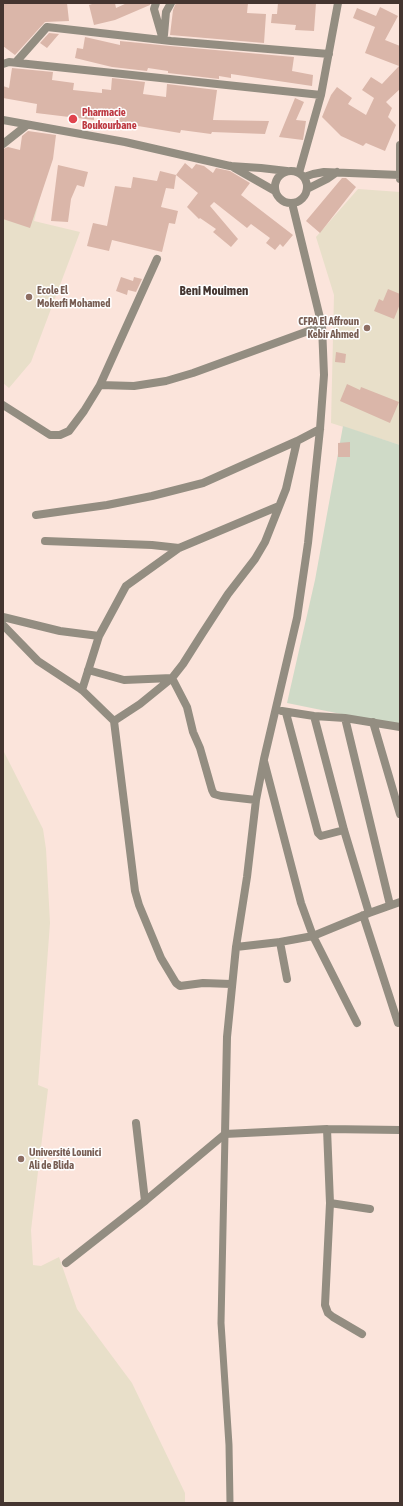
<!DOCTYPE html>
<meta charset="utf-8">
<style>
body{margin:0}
#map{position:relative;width:403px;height:1506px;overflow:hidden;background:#fbe4db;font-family:"Asap Condensed",sans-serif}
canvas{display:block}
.frame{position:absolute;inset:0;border:4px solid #443530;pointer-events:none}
</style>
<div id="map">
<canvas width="403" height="1506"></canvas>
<div class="frame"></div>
</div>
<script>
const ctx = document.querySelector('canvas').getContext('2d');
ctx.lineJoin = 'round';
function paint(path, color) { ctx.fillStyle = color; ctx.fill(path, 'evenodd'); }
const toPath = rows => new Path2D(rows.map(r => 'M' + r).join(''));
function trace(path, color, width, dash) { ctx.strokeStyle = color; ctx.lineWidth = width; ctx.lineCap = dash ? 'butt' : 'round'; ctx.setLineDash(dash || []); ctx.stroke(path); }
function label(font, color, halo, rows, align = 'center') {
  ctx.font = font + ' "Asap Condensed",sans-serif'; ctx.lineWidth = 3; ctx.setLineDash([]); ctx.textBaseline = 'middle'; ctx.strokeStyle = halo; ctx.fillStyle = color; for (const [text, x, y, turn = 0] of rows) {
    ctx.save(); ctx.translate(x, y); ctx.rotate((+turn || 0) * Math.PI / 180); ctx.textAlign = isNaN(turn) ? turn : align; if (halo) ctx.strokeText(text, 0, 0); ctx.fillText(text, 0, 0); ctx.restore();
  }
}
paint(toPath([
 [3,177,43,185,34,221,80,232,31,362,9,388,3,383],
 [358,189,400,192,400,445,331,423,334,295,316,237],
 [3,750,43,829,46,849,50,923,38,1085,48,1089,31,1230,33,1265,41,1266,59,1257,77,1309,132,1383,185,1493,185,1503,3,1503]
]), '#e8dfc9');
paint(toPath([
 [343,426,400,445,400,726,287,703,315,580]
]), '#cfdac7');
paint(toPath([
 [3,3,67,3,69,21,45,22,15,55,3,46],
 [95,3,115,3,116,8,127,3,150,3,150,5,115,20,94,25,89,5],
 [176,3,248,3,247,13,266,14,264,43,170,35,173,10],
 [278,3,316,3,314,31,295,30,296,25,271,23,272,14,277,14],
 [380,7,398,16,385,40,400,46,400,89,386,102,392,108,388,117,396,125,385,151,366,143,363,146,341,136,322,117,331,95,337,87,352,98,348,104,366,115,374,98,362,90,371,77,382,84,399,66,365,53,375,27,353,18,357,8,376,16],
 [49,33,59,34,47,48,40,43],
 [85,37,120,45,120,41,170,46,294,57,292,71,313,75,312,86,231,74,231,78,219,76,219,79,168,73,168,71,148,68,147,71,112,67,75,58,77,48,83,49],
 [12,68,53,72,52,80,74,83,73,90,102,93,102,89,111,90,112,78,145,82,143,94,166,97,167,84,217,90,213,120,269,121,265,134,212,132,211,134,181,130,180,133,138,126,137,129,118,123,120,117,94,114,94,120,36,113,37,104,3,98,3,86,9,88],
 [295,98,304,102,296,120,306,121,303,140,279,137],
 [28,131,56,135,53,159,30,228,3,219,3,149,8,147,20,150,22,136],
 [185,163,192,169,196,164,204,166,213,173,216,168,230,171,250,183,241,195,293,235,283,247,280,244,275,250,266,243,270,238,251,224,247,228,214,202,210,206,238,239,231,247,213,232,216,229,200,218,199,219,187,207,198,193,176,175],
 [58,165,88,172,84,187,77,185,71,199,68,222,51,221],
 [160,171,176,175,174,189,166,188,161,207,178,211,175,224,169,223,162,252,112,240,109,251,87,246,93,223,107,226,115,186,131,188,133,177,157,181],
 [342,178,346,178,356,187,320,233,306,221],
 [121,277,133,281,134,277,142,279,136,292,128,290,127,295,116,291],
 [388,289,400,294,400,304,394,319,374,311,379,299,383,301],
 [336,352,346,354,345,363,335,362],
 [347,384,360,390,361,387,399,402,390,423,340,401],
 [350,442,350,457,338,457,338,443]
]), '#dab6a9');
trace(toPath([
 [225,1134,221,1323,229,1445,230,1503]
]), '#938d81', 7);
trace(toPath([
 [156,3,154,9,163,40],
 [164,35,166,12,171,3],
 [16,62,47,27,171,41,329,54],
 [3,64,9,62,321,95],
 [3,120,125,142,230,166,261,168,287,171],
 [3,144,27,125],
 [400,145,400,179],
 [231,166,275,191],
 '275 187a16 16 0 1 1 32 0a16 16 0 1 1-32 0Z',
 [299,173,321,95,338,3],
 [304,177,313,174,324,172,400,175],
 [307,189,327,179,337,172],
 [100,385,134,386,166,381,193,373,322,326],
 [3,405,50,435,60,435,69,431,84,411,100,385,157,259],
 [36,515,107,505,152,496,203,483,297,441,320,429],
 [45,541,152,545,179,548],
 [3,617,60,631,99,636],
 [3,625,38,661,82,690,114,721,140,704,172,678,183,664,202,634,228,594,255,559,265,542,286,489,297,441],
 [88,670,124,680,172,678,187,707,193,732,200,748,212,790,214,794,221,796,256,800],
 [82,690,99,636,126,586,179,548,279,506],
 [282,711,314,716,345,718,400,727],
 [286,713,318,833,321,836,344,830],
 [314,716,344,830,369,913],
 [345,718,390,905],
 [114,721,135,891,139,905,161,958,176,983,180,986,203,983,231,984],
 [373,722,400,814],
 [264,761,301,903,313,936,357,1023],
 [363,915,398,1023],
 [280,942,287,979],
 [236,947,280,942,313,936,369,913,400,902],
 [136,1123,145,1201],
 [327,1129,330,1203,325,1305,328,1313,333,1317,362,1334],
 [225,1134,227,1037,236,947,247,877,256,800,264,759,297,618,308,543,320,429,324,375,322,326,292,203],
 [330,1203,370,1209],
 [66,1263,145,1201,225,1134,327,1129,400,1130]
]), '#938d81', 8);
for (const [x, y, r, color] of [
 [73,119,5,"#e0444e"],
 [29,297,4,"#8d6e63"],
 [367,328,4,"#8d6e63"],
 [21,1159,4,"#8d6e63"]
]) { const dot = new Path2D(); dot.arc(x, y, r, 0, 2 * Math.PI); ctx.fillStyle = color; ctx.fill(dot); trace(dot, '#fff', 1.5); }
label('bold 11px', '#be3a42', '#fff', [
 ["Pharmacie",82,113],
 ["Boukourbane",82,126]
], 'left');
label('bold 11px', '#785e54', '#fff', [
 ["Ecole El",37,291],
 ["Mokerfi Mohamed",37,304],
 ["CFPA El Affroun",359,322,"right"],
 ["Kebir Ahmed",359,335,"right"],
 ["Université Lounici",29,1153],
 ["Ali de Blida",29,1166]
], 'left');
label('bold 13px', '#443530', '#fff', [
 ["Beni Mouimen",214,291]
]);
</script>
